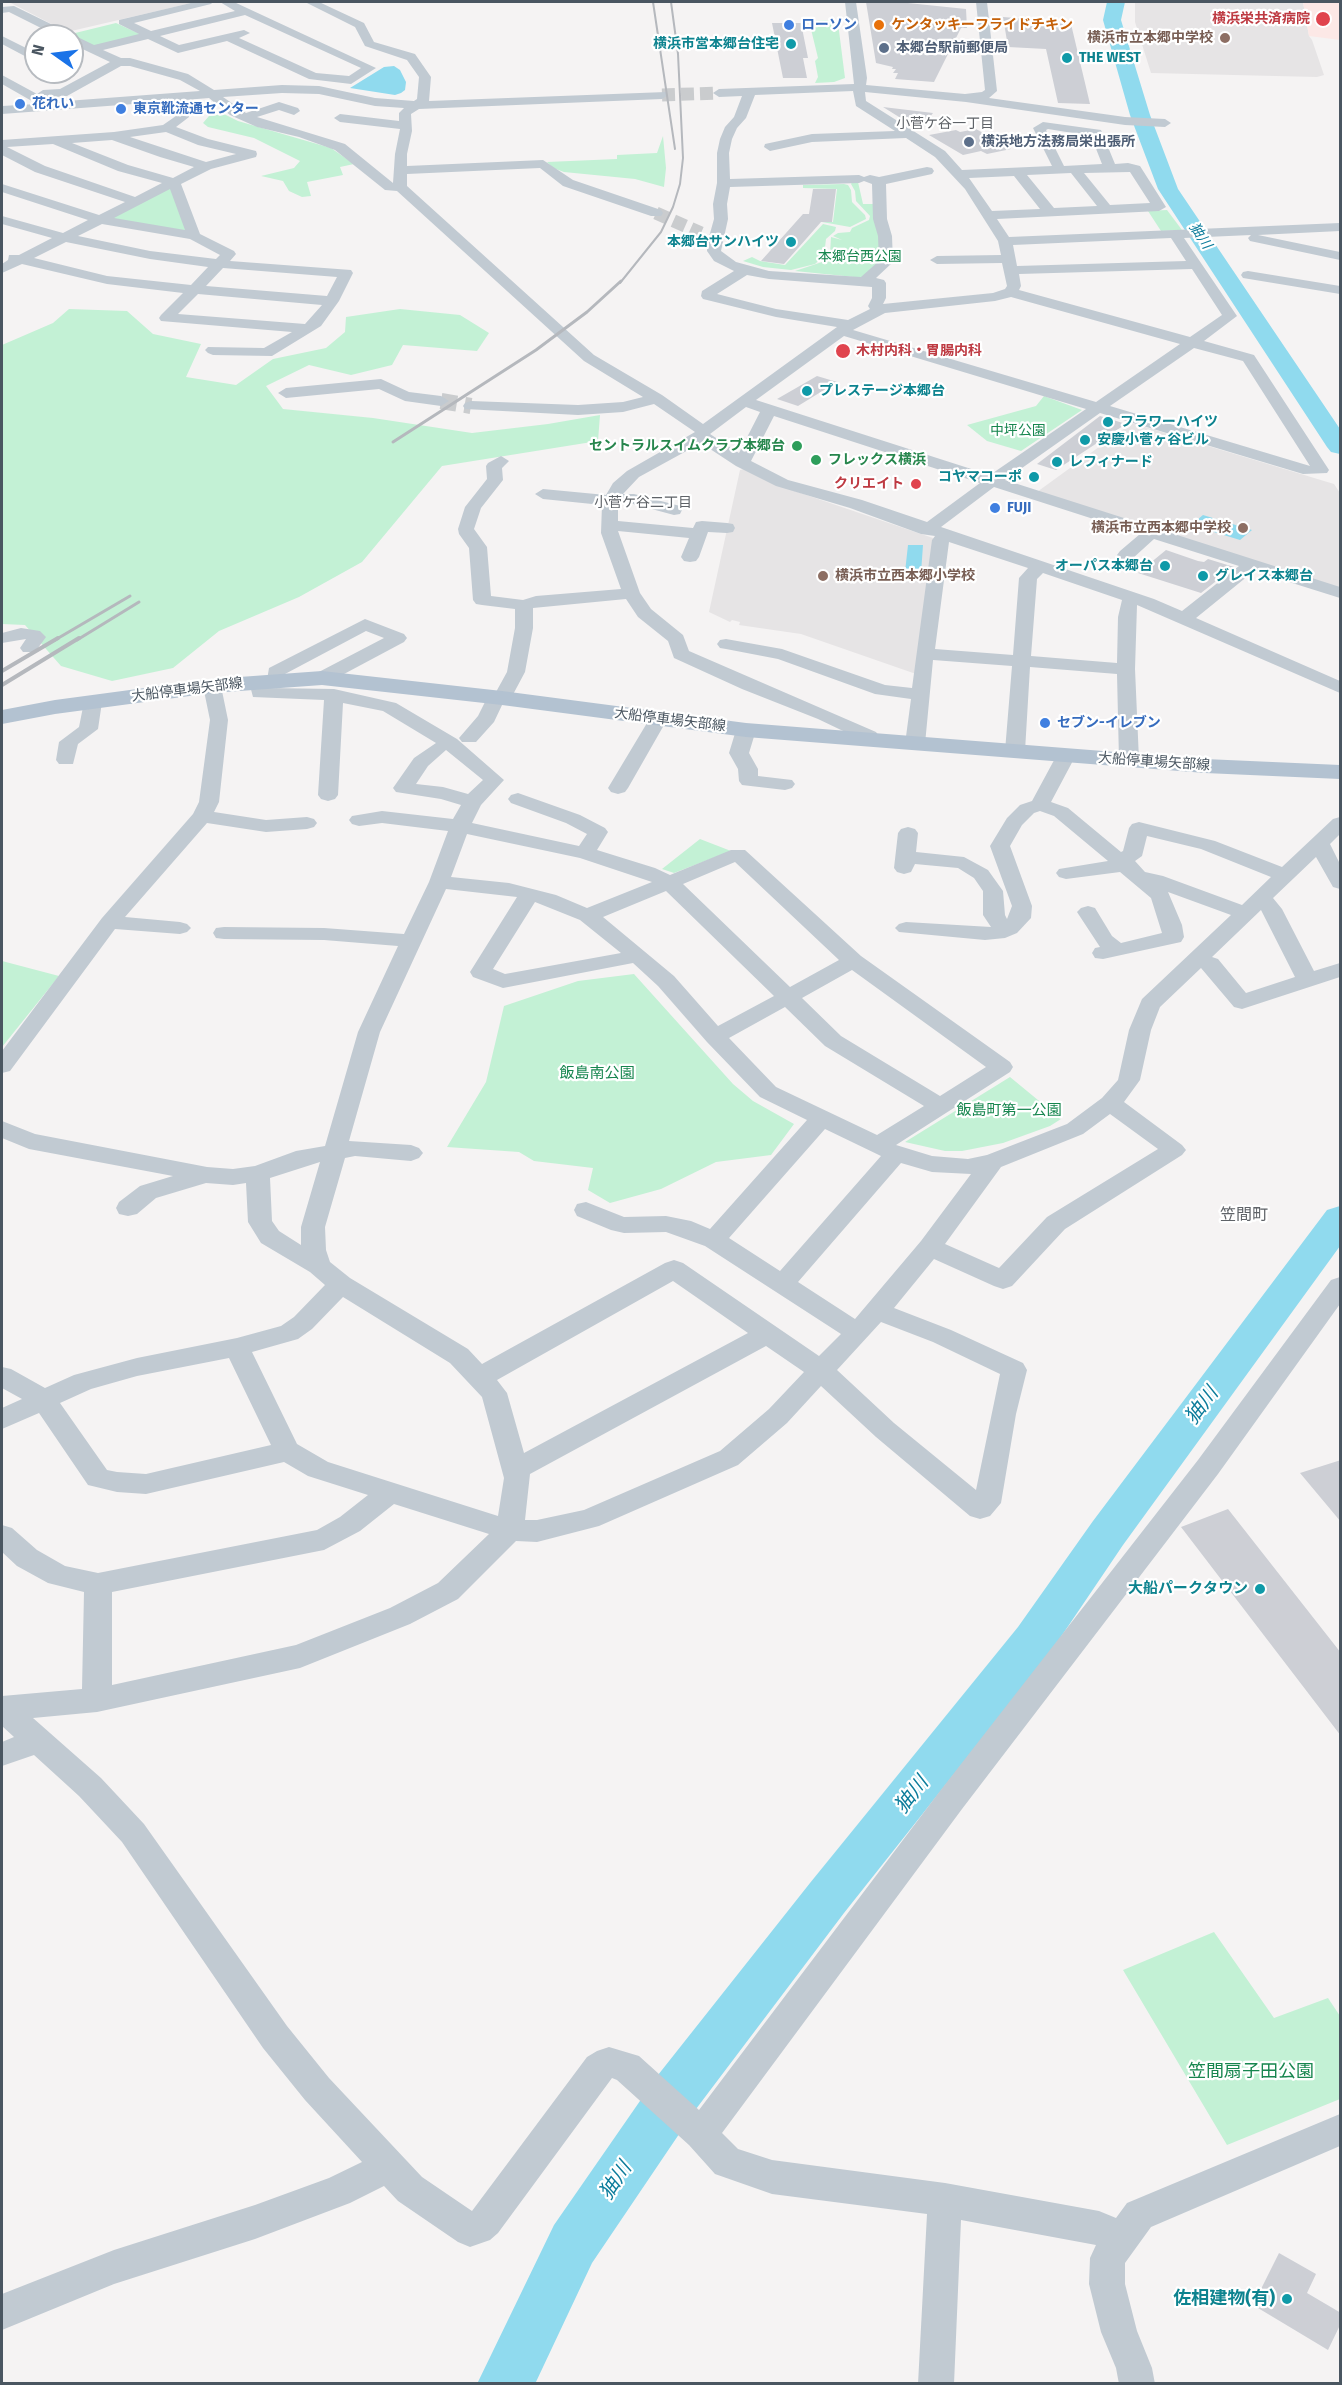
<!DOCTYPE html>
<meta charset="utf-8">
<style>
body{margin:0}
#map{position:relative;width:1342px;height:2385px;overflow:hidden;background:#f5f3f3;font-family:"Fira Sans",sans-serif}
canvas{display:block}
.frame{position:absolute;inset:0;border:3px solid #4a5661;pointer-events:none}
.north{position:absolute;left:24px;top:24px;width:60px;height:60px;box-sizing:border-box;background:#fff;border:2px solid #b7bbc0;border-radius:50%;rotate:284deg;font-size:16px;font-weight:700;line-height:24px;text-align:center;color:#4a5661}
.north::after{content:'';display:block;margin:auto;width:21px;height:27px;background:#1a73e8;clip-path:polygon(50% 0,100% 100%,50% 72%,0 100%)}
</style>
<div id="map">
<canvas width="1342" height="2385"></canvas>
<div class="frame"></div>
<div class="north">N</div>
</div>
<script>
const ctx = document.querySelector('canvas').getContext('2d');
ctx.lineJoin = 'round';
function paint(path, color) { ctx.fillStyle = color; ctx.fill(path, 'evenodd'); }
const toPath = rows => new Path2D(rows.map(r => 'M' + r).join(''));
function trace(path, color, width, dash) { ctx.strokeStyle = color; ctx.lineWidth = width; ctx.lineCap = dash ? 'butt' : 'round'; ctx.setLineDash(dash || []); ctx.stroke(path); }
function label(font, color, halo, rows, align = 'center') {
  ctx.font = font + ' "Fira Sans","Noto Sans JP",sans-serif'; ctx.lineWidth = 4.5; ctx.setLineDash([]); ctx.textBaseline = 'middle'; ctx.strokeStyle = halo; ctx.fillStyle = color; for (const [text, x, y, turn = 0] of rows) {
    ctx.save(); ctx.translate(x, y); ctx.rotate((+turn || 0) * Math.PI / 180); ctx.textAlign = isNaN(turn) ? turn : align; if (halo) ctx.strokeText(text, 0, 0); ctx.fillText(text, 0, 0); ctx.restore();
  }
}
paint(toPath([
 [9,2,196,2,67,32],
 [1135,2,1303,2,1309,36,1312,40,1324,75,1317,77,1151,73,1135,22],
 [1132,423,1334,484,1340,493,1340,590,1037,492],
 [744,469,777,485,933,538,916,674,801,634,739,625,740,622,732,620,730,622,709,612,740,470]
]), '#e6e4e5');
paint(toPath([
 [1303,2,1340,2,1340,40,1309,36]
]), '#fce8e6');
paint(toPath([
 [826,20,838,23,845,78,834,82,815,83,818,77,815,61,818,58,809,21],
 [116,23,142,35,94,46,67,35],
 [224,114,238,121,331,148,354,164,340,167,343,175,307,182,311,196,302,197,289,191,283,181,261,176,294,168,300,161,254,138,208,127,203,123,209,116],
 [663,136,666,168,664,187,635,179,564,172,553,168,547,162,617,159,617,155,657,153],
 [852,182,858,182,863,204,878,204,882,262,864,278,795,271,825,261,830,254,831,237,842,240,833,236,838,233,850,232,852,228,869,220,870,216,856,201,855,191,851,184],
 [844,184,848,185,851,190,852,202,865,215,866,219,850,227,822,222,833,222,837,189,803,188,803,185],
 [170,187,188,230,184,232,112,220,111,216],
 [1167,210,1182,230,1161,231,1148,211],
 [823,224,836,227,835,231,826,239,824,256,815,264,791,270,763,267,743,261,752,257,760,261,785,265],
 [69,309,127,311,153,334,201,344,186,377,236,385,273,359,326,348,345,332,346,317,400,309,460,315,489,333,477,351,403,345,392,365,351,375,309,365,266,386,283,409,373,418,472,433,548,424,600,415,598,441,442,466,362,562,299,597,219,631,173,668,112,681,61,666,25,625,2,624,2,345,53,323],
 [1044,396,1082,410,1021,451,987,441,967,425,1036,406],
 [700,839,731,851,674,873,662,869],
 [2,961,59,976,2,1047],
 [634,974,733,1084,753,1101,794,1124,771,1155,716,1162,661,1189,610,1203,588,1190,593,1168,534,1161,519,1152,447,1147,486,1082,504,1006,578,981],
 [1010,1077,1061,1119,1050,1126,1003,1143,962,1151,945,1151,905,1142],
 [1214,1932,1274,2018,1328,1998,1340,2016,1340,2099,1227,2145,1123,1970]
]), '#c3f1d5');
paint(toPath([
 [394,66,400,70,406,82,405,90,401,93,395,95,350,88,384,67],
 [1203,515,1252,530,1240,540,1191,525],
 [908,545,923,545,921,573,905,572]
]), '#90daee');
paint(toPath([
 [1107,2,1125,2,1121,20,1150,115,1178,189,1340,429,1340,454,1331,452,1327,447,1158,189,1130,115,1103,20,1107,2],
 [1340,1206,1340,1246,1123,1545,1050,1653,844,1913,696,2109,592,2263,535,2384,477,2384,554,2225,658,2075,810,1883,1018,1627,1093,1521,1327,1210,1340,1206]
]), '#90daee');
paint(toPath([
 [866,2,898,2,966,9,967,28,961,28,934,82,895,79,898,73,893,73,896,69,892,69,893,67,876,63],
 [1003,17,1040,20,1045,23,1071,24,1090,104,1058,103,1046,49,1008,47],
 [772,23,801,23,808,58,803,58,807,78,783,78],
 [883,107,933,113,920,130],
 [976,129,1011,149,987,154,981,151,963,155,929,135,956,130,960,132],
 [813,189,836,189,832,222,821,222,784,264,761,261,803,214,809,214],
 [817,376,837,382,798,406,777,399],
 [1100,416,1126,424,1056,470,1037,464],
 [1166,550,1198,561,1204,562,1208,559,1234,567,1201,593,1138,573],
 [1341,1460,1341,1522,1300,1473],
 [1228,1509,1341,1653,1341,1736,1181,1527],
 [1279,2253,1316,2274,1307,2293,1341,2313,1341,2323,1328,2350,1253,2305]
]), '#cdcfd5');
trace(toPath([
 [662,95,719,93],
 [656,213,701,233]
]), '#caccce', 13, [13, 6]);
trace(toPath([
 [441,401,471,406]
]), '#caccce', 16, [16, 8]);
paint(toPath([
 [195,2,213,2,211,4,134,23,151,31,235,11,220,2,234,2,376,68,351,84,309,79,227,41,178,53,148,39,103,50,121,58,130,58,188,74,214,90,282,85,319,86,375,98,414,101,417,99,419,77,407,60,365,46,355,27,305,2,319,2,364,23,374,42,415,54,431,77,429,101,666,92,668,95,662,99,419,109,411,114,412,131,407,154,407,166,543,160,573,180,661,210,663,213,661,216,651,216,563,186,540,168,407,174,407,186,594,355,662,395,703,424,837,327,776,317,703,299,701,296,702,291,734,271,714,261,707,251,707,244,714,219,713,204,717,183,717,153,720,139,725,127,734,117,742,96,719,97,713,93,719,89,854,84,845,2,856,2,867,78,866,85,965,94,982,92,985,90,976,2,987,2,997,91,989,98,1125,117,1165,119,1171,123,1165,127,1125,125,966,102,865,92,866,101,945,151,962,170,1052,166,1033,128,1043,122,1101,130,1115,164,1128,163,1140,166,1166,207,1159,211,997,219,1009,237,1340,223,1340,231,1258,235,1340,252,1340,260,1250,241,1248,238,1251,235,1184,238,1237,316,1204,341,1254,355,1329,470,1327,473,1303,474,1100,413,1005,480,1340,587,1340,598,1254,571,1196,618,1340,681,1340,693,1137,605,1135,669,1139,760,1136,764,1129,766,1122,764,1119,760,1117,674,1030,667,1025,751,1022,755,1015,757,1008,755,1005,751,1012,666,933,660,925,744,922,748,915,750,908,748,905,744,911,699,875,694,778,659,726,649,720,648,717,644,720,640,726,639,782,649,885,685,912,688,932,540,935,536,921,534,850,508,776,486,736,466,701,443,639,477,623,494,634,494,680,506,682,510,680,514,674,515,633,504,618,504,618,521,693,528,696,522,702,521,727,523,733,524,735,528,733,532,727,533,708,532,699,557,696,561,690,562,684,561,681,557,689,538,618,531,640,593,651,609,683,635,689,651,876,732,882,740,879,744,865,744,862,740,818,719,742,689,674,658,668,641,638,617,626,599,533,608,533,628,525,672,509,702,503,703,494,722,476,742,462,742,459,738,478,716,489,694,496,692,507,672,515,628,515,609,482,605,476,604,473,600,469,548,459,534,458,529,465,507,487,479,486,466,488,463,501,456,509,461,502,468,503,480,481,508,474,529,487,547,491,596,523,600,536,596,621,589,601,533,602,505,543,499,535,494,543,489,606,495,613,483,627,471,695,432,654,404,623,412,578,415,465,409,463,406,465,403,471,401,578,405,623,402,643,397,584,361,397,191,385,190,335,150,299,137,257,127,230,115,209,98,185,100,189,117,176,127,208,139,256,151,257,154,256,157,211,169,181,184,200,234,234,251,236,254,230,261,351,270,353,273,339,301,321,326,272,356,213,355,208,353,205,350,208,347,264,348,292,332,161,321,159,318,161,315,183,293,107,284,22,264,2,273,2,264,8,260,9,255,19,255,52,238,2,224,2,216,63,233,88,220,2,192,2,184,99,215,125,202,35,172,2,155,2,140,114,132,163,125,176,116,173,101,2,114,2,106,37,104,2,84,2,75,37,94,43,90,60,89,110,62,72,44,72,36,57,36,9,12,2,13,2,7,14,6,94,45,139,34,119,24,119,20,195,2],
 [245,15,361,68,349,76,316,73,239,38,250,33,244,30,179,45,160,36,245,15],
 [121,66,130,66,180,80,200,91,53,102,44,98,67,96,121,66],
 [853,91,856,106,895,131,812,134,765,144,764,147,770,151,812,142,906,138,935,157,965,189,998,241,1001,255,937,256,930,260,937,264,1002,263,1007,286,1005,289,993,293,883,304,886,298,886,283,884,280,876,278,893,262,892,236,887,219,886,184,932,174,934,171,932,168,927,167,879,177,870,175,864,177,859,175,730,179,729,153,732,139,737,128,746,118,755,95,853,91],
 [282,93,319,94,375,106,404,108,399,113,399,121,340,114,334,118,340,122,400,129,395,154,393,183,345,144,257,117,279,110,294,115,300,111,298,108,279,102,246,113,223,97,282,93],
 [1048,129,1091,136,1102,164,1064,166,1046,130,1048,129],
 [166,132,198,145,236,154,206,162,130,137,166,132],
 [112,140,160,157,194,167,173,178,128,165,72,143,112,140],
 [53,144,118,171,162,183,135,197,45,166,7,147,53,144],
 [1130,172,1150,203,1110,205,1084,173,1130,172],
 [1071,173,1097,206,1054,208,1027,175,1071,173],
 [1014,176,1040,209,992,211,969,178,1014,176],
 [864,181,872,184,873,219,878,236,879,261,861,277,769,271,736,262,721,251,728,219,727,204,730,187,859,183,864,181],
 [170,189,185,230,114,218,170,189],
 [102,224,190,239,220,255,216,259,150,251,78,236,102,224],
 [1171,238,1186,261,1017,266,1013,245,1171,238],
 [66,242,150,259,208,267,191,285,107,276,34,258,66,242],
 [223,268,337,277,327,296,206,286,223,268],
 [1192,269,1222,315,1190,337,1019,290,1021,286,1019,274,1192,269],
 [747,275,769,279,872,287,872,298,868,306,870,309,848,320,776,309,717,294,747,275],
 [198,294,322,305,305,324,178,314,198,294],
 [1011,297,1180,344,1096,402,853,330,885,313,995,301,1011,297],
 [844,336,1086,409,990,475,756,400,844,336],
 [1194,348,1243,361,1310,466,1110,406,1194,348],
 [746,407,760,412,739,453,710,434,746,407],
 [774,416,980,483,927,522,862,500,788,480,751,461,774,416],
 [994,487,1140,534,1120,551,1117,555,1120,559,1132,559,1154,539,1239,566,1182,611,1154,599,941,527,994,487],
 [949,542,1028,568,1019,578,1013,655,935,649,949,542],
 [1043,573,1122,600,1118,617,1117,663,1031,656,1037,579,1043,573],
 [2,36,36,53,36,62,2,44,2,36],
 [1248,271,1340,286,1340,294,1243,278,1241,275,1243,272,1248,271],
 [381,379,409,392,441,396,449,401,441,406,405,401,379,389,286,398,278,393,286,388,381,379],
 [365,619,404,634,407,638,404,642,329,682,322,684,315,682,313,678,315,674,384,638,366,631,285,674,283,684,276,686,269,684,267,680,269,668,365,619],
 [21,628,40,631,46,637,35,652,23,652,20,648,26,639,2,643,2,633,21,628],
 [258,676,265,678,268,688,334,689,396,703,457,739,504,780,481,805,472,823,579,846,587,834,566,823,511,803,508,799,511,795,518,793,580,815,605,828,608,832,597,850,655,868,670,875,731,850,745,850,861,956,1010,1062,1013,1067,1010,1072,896,1145,932,1156,968,1159,987,1155,1067,1124,1102,1098,1118,1080,1129,1030,1142,999,1231,915,1168,892,1182,925,1184,937,1181,942,1103,959,1095,958,1092,953,1095,948,1100,947,1077,912,1081,908,1088,906,1095,908,1112,936,1121,943,1162,933,1151,898,1120,872,1066,879,1059,877,1056,873,1059,869,1108,861,1054,816,1040,811,1034,813,1022,825,1010,846,1032,906,1031,918,1017,933,1005,938,985,940,899,932,895,928,899,924,906,922,991,927,983,915,983,891,974,878,958,868,915,864,911,872,904,874,897,872,894,868,898,833,901,829,908,827,915,829,918,833,916,852,964,857,988,870,1003,891,1005,915,1007,919,1012,906,990,846,1007,818,1020,805,1032,801,1059,751,1066,749,1073,751,1076,755,1051,802,1068,808,1121,852,1123,851,1129,828,1132,824,1139,822,1215,841,1282,867,1333,819,1340,817,1340,834,1330,844,1340,864,1340,889,1333,887,1316,857,1273,898,1282,909,1314,971,1340,963,1340,977,1242,1009,1234,1007,1201,968,1160,1007,1151,1030,1140,1080,1124,1102,1182,1145,1186,1150,1182,1155,1065,1229,1012,1286,1003,1289,994,1286,934,1259,894,1308,951,1330,1023,1363,1027,1370,1016,1414,1001,1503,990,1516,980,1519,970,1516,876,1437,821,1386,787,1423,738,1465,599,1526,537,1542,516,1541,458,1599,410,1624,300,1668,97,1712,33,1718,101,1778,144,1824,287,2026,329,2078,422,2177,472,2211,587,2057,597,2051,609,2047,639,2056,699,2110,940,1791,1198,1460,1331,1280,1340,1277,1340,1304,1218,1474,962,1809,722,2133,738,2149,772,2160,945,2183,1099,2211,1116,2218,1127,2203,1340,2114,1340,2146,1151,2227,1125,2263,1125,2284,1137,2331,1152,2368,1155,2384,1119,2384,1116,2368,1101,2332,1089,2284,1090,2258,1096,2245,961,2220,954,2384,918,2384,927,2214,772,2194,715,2174,689,2145,617,2080,612,2078,498,2233,490,2240,470,2247,458,2242,398,2201,384,2186,350,2203,255,2239,114,2284,2,2330,2,2294,114,2250,255,2205,329,2178,362,2162,305,2100,263,2048,122,1842,79,1796,34,1755,2,1766,2,1742,14,1737,2,1726,2,1696,82,1689,84,1592,48,1583,17,1566,2,1552,2,1525,12,1528,37,1550,65,1566,98,1573,317,1530,340,1517,368,1495,308,1476,284,1462,146,1494,117,1492,88,1485,39,1413,2,1429,2,1408,22,1399,2,1388,2,1367,11,1369,45,1388,74,1375,137,1358,237,1338,281,1326,294,1317,325,1285,310,1272,261,1243,248,1222,246,1183,233,1185,206,1183,156,1198,137,1214,128,1216,119,1214,116,1208,119,1202,140,1186,173,1176,29,1149,2,1138,2,1121,35,1134,207,1167,233,1169,255,1166,296,1151,325,1146,358,1032,398,946,324,940,224,939,216,938,213,933,216,928,224,927,324,928,404,934,429,882,448,831,382,823,359,826,352,824,349,820,352,816,382,811,453,819,461,805,441,799,396,792,393,788,414,758,436,743,383,711,343,703,338,795,335,799,328,801,321,799,318,795,324,700,253,697,249,682,251,678,258,676],
 [446,750,483,780,468,794,443,787,416,784,428,766,446,750],
 [467,834,580,858,652,882,587,908,556,895,509,883,451,877,467,834],
 [1147,836,1201,849,1271,877,1242,905,1163,876,1145,872,1135,861,1142,856,1147,836],
 [735,862,839,960,790,987,683,884,735,862],
 [446,889,517,897,470,972,473,977,503,988,633,963,658,986,707,1042,760,1097,807,1120,710,1229,691,1221,666,1216,624,1217,586,1202,577,1204,574,1210,577,1216,611,1230,624,1233,666,1232,705,1246,841,1334,819,1356,683,1263,674,1260,665,1263,482,1364,468,1349,350,1278,330,1262,326,1250,325,1227,345,1158,355,1156,411,1161,419,1158,423,1153,419,1148,411,1145,349,1141,380,1032,446,889],
 [666,891,774,996,718,1026,674,976,603,917,666,891],
 [535,902,580,920,621,953,505,974,493,969,535,902],
 [1261,910,1295,977,1246,993,1218,959,1212,957,1261,910],
 [852,970,986,1067,940,1096,841,1036,802,998,852,970],
 [785,1007,825,1046,924,1106,877,1135,776,1087,729,1038,785,1007],
 [1110,1114,1158,1149,1047,1217,999,1268,945,1244,1001,1167,1083,1134,1110,1114],
 [825,1129,881,1156,780,1271,729,1238,825,1129],
 [320,1162,301,1227,301,1245,279,1231,272,1221,270,1178,320,1162],
 [901,1163,932,1172,971,1174,921,1241,855,1319,798,1282,901,1163],
 [673,1281,748,1333,524,1453,507,1393,497,1380,673,1281],
 [343,1297,450,1363,482,1397,504,1478,498,1516,328,1462,297,1444,252,1352,298,1339,312,1329,343,1297],
 [881,1322,933,1342,1000,1374,976,1490,894,1423,837,1370,881,1322],
 [766,1346,804,1372,769,1409,720,1451,584,1510,537,1520,525,1520,530,1474,766,1346],
 [229,1358,271,1445,146,1474,117,1472,107,1470,60,1403,91,1389,137,1376,229,1358],
 [394,1504,489,1534,438,1583,390,1608,296,1645,112,1685,112,1592,324,1550,360,1531,394,1504],
 [212,680,219,682,221,686,228,720,219,802,214,812,266,820,307,817,314,819,317,823,314,827,307,829,266,832,207,823,125,917,180,922,187,924,191,928,187,932,180,934,115,929,10,1071,2,1073,2,1051,102,918,193,814,199,802,210,720,203,686,205,682,212,680],
 [93,696,100,698,102,702,98,729,78,744,73,764,59,764,56,760,59,742,79,727,84,702,86,698,93,696],
 [659,712,666,714,668,718,628,788,625,792,618,794,611,792,608,788,650,718,652,714,659,712],
 [746,724,753,726,756,730,749,753,758,769,758,776,792,780,795,784,792,788,785,790,742,785,739,781,738,769,729,753,736,730,739,726,746,724]
]), '#c1cad2');
paint(toPath([
 [322,671,502,691,746,723,1205,759,1340,765,1340,779,1205,773,746,737,502,705,322,685,212,693,55,714,2,724,2,710,55,700,212,679,322,671]
]), '#b3c2d1');
trace(toPath([
 [653,2,675,149],
 [620,283,661,232,673,207,680,184,683,158,678,54,671,2]
]), '#b5b8bd', 2);
trace(toPath([
 [393,442,536,350,587,312,621,281],
 [55,640,130,596],
 [77,640,139,602]
]), '#b5b8bd', 3);
trace(toPath([
 [2,671,58,638],
 [2,685,79,638]
]), '#b5b8bd', 4);
for (const [x, y, r, color] of [
 [1323,19,8,"#e0444e"],
 [789,25,6,"#3f7fe0"],
 [879,25,6,"#e8710a"],
 [1225,38,6,"#8d6e63"],
 [791,44,6,"#0f9aa8"],
 [884,48,6,"#5c6f8a"],
 [1067,58,6,"#0f9aa8"],
 [20,104,6,"#3f7fe0"],
 [121,109,6,"#3f7fe0"],
 [969,142,6,"#5c6f8a"],
 [791,242,6,"#0f9aa8"],
 [843,351,8,"#e0444e"],
 [807,391,6,"#0f9aa8"],
 [1108,422,6,"#0f9aa8"],
 [1085,440,6,"#0f9aa8"],
 [797,446,6,"#2e9e5b"],
 [816,460,6,"#2e9e5b"],
 [1057,462,6,"#0f9aa8"],
 [1034,477,6,"#0f9aa8"],
 [916,484,6,"#e0444e"],
 [995,508,6,"#3f7fe0"],
 [1243,528,6,"#8d6e63"],
 [1165,566,6,"#0f9aa8"],
 [823,576,6,"#8d6e63"],
 [1203,576,6,"#0f9aa8"],
 [1045,723,6,"#3f7fe0"],
 [1260,1589,6,"#0f9aa8"],
 [1287,2299,6,"#0f9aa8"]
]) { const dot = new Path2D(); dot.arc(x, y, r, 0, 2 * Math.PI); ctx.fillStyle = color; ctx.fill(dot); trace(dot, '#fff', 2); }
label('bold 14px', '#be3a42', '#fff', [
 ["横浜栄共済病院",1310,19],
 ["木村内科・胃腸内科",856,351,"left"],
 ["クリエイト",904,484]
], 'right');
label('bold 14px', '#366cbe', '#fff', [
 ["ローソン",801,25],
 ["花れい",32,104],
 ["東京靴流通センター",133,109],
 ["FUJI",1007,508],
 ["セブン-イレブン",1057,723]
], 'left');
label('bold 14px', '#c56008', '#fff', [
 ["ケンタッキーフライドチキン",891,25]
], 'left');
label('bold 14px', '#785e54', '#fff', [
 ["横浜市立本郷中学校",1213,38],
 ["横浜市立西本郷中学校",1231,528],
 ["横浜市立西本郷小学校",835,576,"left"]
], 'right');
label('bold 14px', '#0d838f', '#fff', [
 ["横浜市営本郷台住宅",779,44,"right"],
 ["THE WEST",1079,58],
 ["本郷台サンハイツ",779,242,"right"],
 ["プレステージ本郷台",819,391],
 ["フラワーハイツ",1120,422],
 ["安慶小菅ヶ谷ビル",1097,440],
 ["レフィナード",1069,462],
 ["コヤマコーポ",1022,477,"right"],
 ["オーパス本郷台",1153,566,"right"],
 ["グレイス本郷台",1215,576]
], 'left');
label('bold 14px', '#4e5e75', '#fff', [
 ["本郷台駅前郵便局",896,48],
 ["横浜地方法務局栄出張所",981,142]
], 'left');
label('14px', '#5f6368', '#fff', [
 ["小菅ケ谷一丁目",945,124],
 ["小菅ケ谷二丁目",643,503]
]);
label('italic 14px', '#0c7c9b', '#fff', [
 ["㹨川",1200,236,56]
]);
label('14px', '#17864f', '#fff', [
 ["本郷台西公園",860,257],
 ["中坪公園",1018,431]
]);
label('bold 14px', '#27864d', '#fff', [
 ["セントラルスイムクラブ本郷台",785,446],
 ["フレックス横浜",828,460,"left"]
], 'right');
label('14px', '#4a5661', '#fff', [
 ["大船停車場矢部線",187,690,-7],
 ["大船停車場矢部線",670,720,7],
 ["大船停車場矢部線",1154,762,4]
]);
label('15px', '#17864f', '#fff', [
 ["飯島南公園",597,1074],
 ["飯島町第一公園",1009,1111]
]);
label('bold 15px', '#0d838f', '#fff', [
 ["大船パークタウン",1248,1589]
], 'right');
label('16px', '#5f6368', '#fff', [
 ["笠間町",1244,1216]
]);
label('18px', '#17864f', '#fff', [
 ["笠間扇子田公園",1251,2072]
]);
label('bold 18px', '#0d838f', '#fff', [
 ["佐相建物(有)",1275,2299]
], 'right');
label('italic 20px', '#0c7c9b', '#fff', [
 ["㹨川",1202,1406,-53],
 ["㹨川",912,1795,-52],
 ["㹨川",616,2181,-56]
]);
</script>
